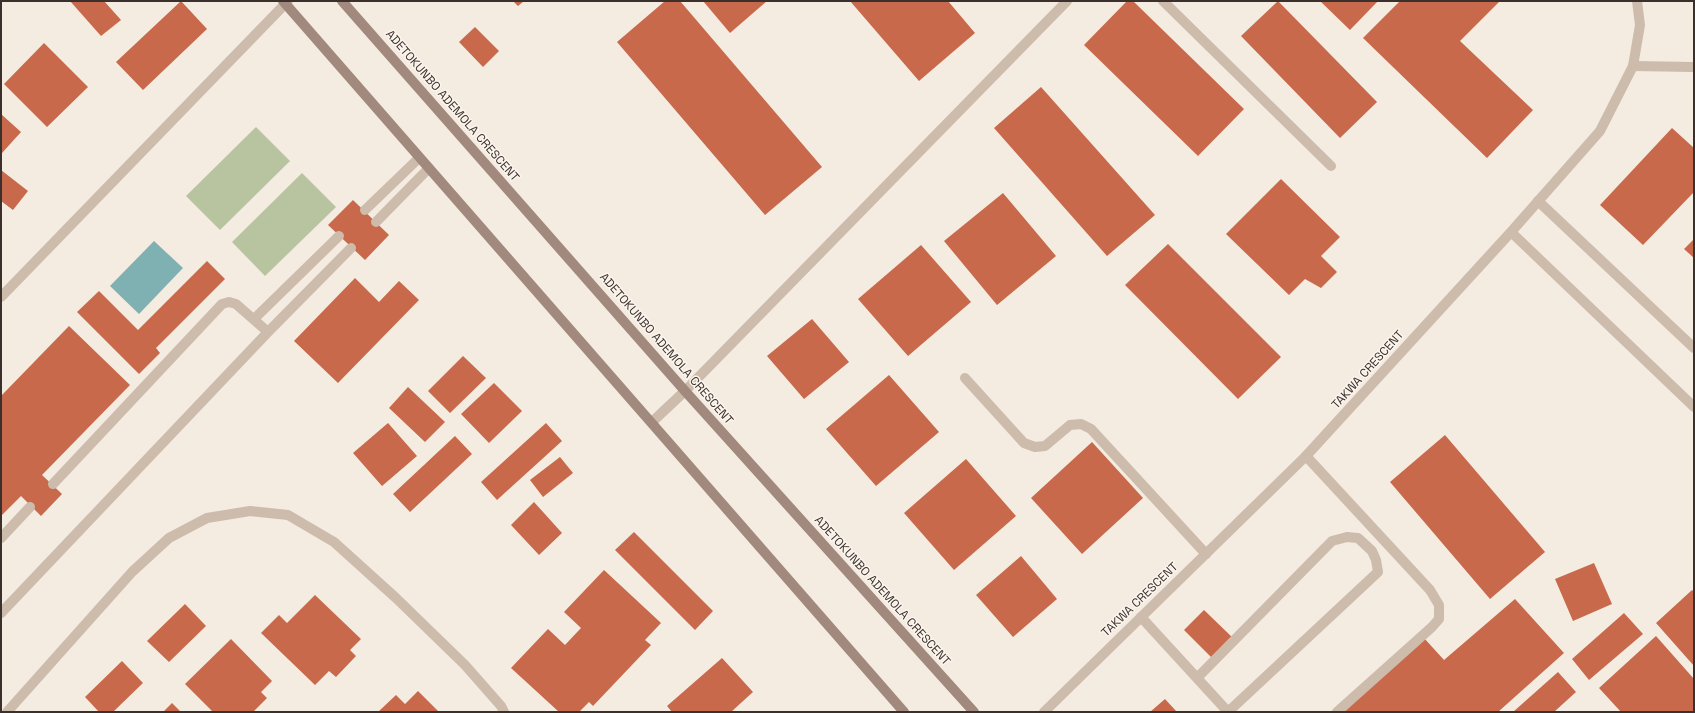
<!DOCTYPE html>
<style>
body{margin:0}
#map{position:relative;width:1695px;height:713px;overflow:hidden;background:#f4ebe1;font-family:"Space Grotesk",sans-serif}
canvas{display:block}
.frame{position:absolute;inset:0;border:2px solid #3b302b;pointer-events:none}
</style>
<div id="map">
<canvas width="1695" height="713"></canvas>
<div class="frame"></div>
</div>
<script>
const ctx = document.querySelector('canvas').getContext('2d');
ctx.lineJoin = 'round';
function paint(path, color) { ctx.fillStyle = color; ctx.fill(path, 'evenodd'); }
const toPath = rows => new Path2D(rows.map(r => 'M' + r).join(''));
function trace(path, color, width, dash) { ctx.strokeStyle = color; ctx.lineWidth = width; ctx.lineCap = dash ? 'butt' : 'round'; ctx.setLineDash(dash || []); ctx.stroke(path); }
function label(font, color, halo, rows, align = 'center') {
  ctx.font = font + ' "Space Grotesk",sans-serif'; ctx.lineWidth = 3; ctx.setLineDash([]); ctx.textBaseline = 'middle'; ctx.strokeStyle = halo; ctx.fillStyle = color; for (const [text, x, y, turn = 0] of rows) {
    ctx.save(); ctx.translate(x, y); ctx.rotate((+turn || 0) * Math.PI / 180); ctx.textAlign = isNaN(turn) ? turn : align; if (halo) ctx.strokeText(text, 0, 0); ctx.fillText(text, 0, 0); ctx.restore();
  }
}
paint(toPath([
 [256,127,290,161,220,230,186,196],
 [302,173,336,207,265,276,232,242]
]), '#b8c4a0');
paint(toPath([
 [154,241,183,268,139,314,110,286]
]), '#7fb0b2');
paint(toPath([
 [70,1,104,1,121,20,101,36],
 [181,1,207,29,143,90,116,62],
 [513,1,524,1,518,6],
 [665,1,680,1,822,167,765,215,617,42],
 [703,1,767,1,730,33],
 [850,1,948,1,975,33,919,81],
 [1127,1,1133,1,1244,109,1198,156,1084,45],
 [1278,1,1377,102,1340,138,1241,36],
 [1320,1,1378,1,1350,30],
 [1400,1,1500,1,1460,41,1533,110,1487,158,1363,38],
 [475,27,499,51,483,67,459,42],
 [44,43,88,87,47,127,4,84],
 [1041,87,1155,215,1107,256,994,128],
 [1,114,21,132,2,153,1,152],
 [1672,128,1694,148,1694,192,1643,245,1600,205],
 [1,170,28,191,13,210,1,201],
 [1281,179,1340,237,1321,256,1337,272,1321,288,1305,279,1289,295,1226,234],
 [1003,193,1056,256,997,305,944,241],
 [353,200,389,235,365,260,328,225],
 [1694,239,1694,258,1684,249],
 [1168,244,1281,357,1238,399,1125,285],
 [921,245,971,302,908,356,858,299],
 [207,261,225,279,156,348,160,353,139,374,77,312,99,291,138,330],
 [355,278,379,302,399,281,419,300,338,383,294,341],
 [812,319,849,362,804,399,767,356],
 [69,326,130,385,42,475,62,494,41,516,21,496,1,516,1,396],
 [463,356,486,378,450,413,428,391],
 [889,375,939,432,876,486,826,429],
 [494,383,522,411,489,443,461,414],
 [408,387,445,422,425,442,389,408],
 [388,423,417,456,382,486,353,453],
 [546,423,562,441,497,500,481,482],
 [1445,435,1545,552,1490,599,1390,482],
 [455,436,472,454,410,512,393,494],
 [1092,442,1143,498,1082,554,1031,498],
 [560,457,573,473,543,497,530,480],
 [966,459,1016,516,954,570,904,513],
 [534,502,562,533,539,555,511,525],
 [634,532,713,611,695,630,615,550],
 [1021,556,1057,599,1013,637,976,595],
 [1594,563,1612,604,1573,621,1555,579],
 [604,570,661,623,645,640,651,645,593,706,589,702,579,712,559,712,511,668,548,629,565,645,581,628,564,612],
 [1692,590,1694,592,1694,666,1656,623],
 [315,595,361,639,350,650,356,656,336,677,329,671,315,685,261,633,279,615,287,623],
 [1515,599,1564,653,1498,712,1343,712,1424,638,1444,660],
 [185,604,206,626,169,662,147,641],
 [1204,610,1233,638,1212,658,1184,630],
 [1624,613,1643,634,1589,680,1572,659],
 [1656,636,1694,679,1694,712,1621,712,1599,688],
 [231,639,272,681,261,692,267,698,253,712,213,712,185,684],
 [722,658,753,692,731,712,672,712,667,706],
 [122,661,143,683,113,712,99,712,85,697],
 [1558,672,1576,692,1554,712,1513,712],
 [418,691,439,712,378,712,396,695,405,704],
 [1165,699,1177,712,1150,712],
 [172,703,181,712,163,712]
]), '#c8694b');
trace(toPath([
 [1163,1,1331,166],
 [1633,66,1694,67],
 [1538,201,1694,348],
 [365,210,419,158],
 [376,222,429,168],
 [254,319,339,236],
 [965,378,1024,443,1035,447,1045,446,1070,425,1081,424,1091,429,1206,554],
 [1306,456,1430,590,1439,605,1439,619,1432,627,1337,712],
 [53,484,222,304,229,302,236,304,268,332],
 [1,538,30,507],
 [1,613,268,332,351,248],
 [1141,617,1228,712,1378,572,1376,560,1372,551,1358,538,1347,537,1332,541,1197,678]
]), '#cdbbac', 10);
trace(toPath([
 [1511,232,1694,407],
 [1,297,288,1],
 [652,422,685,391,1067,1],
 [7,712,132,572,169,538,207,518,250,511,288,515,334,542,396,598,465,665,501,706,504,712],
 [1044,712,1306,456,1511,232,1600,131,1633,66,1640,25,1637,1]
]), '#cdbbac', 10);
trace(toPath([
 [283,1,904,712],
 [342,1,685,391,974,712]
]), '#a18a7d', 10);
label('12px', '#3b302b', '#fbf5ee', [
 ["ADETOKUNBO ADEMOLA CRESCENT",452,106,49],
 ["ADETOKUNBO ADEMOLA CRESCENT",666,349,49],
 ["TAKWA CRESCENT",1368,370,-48],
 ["ADETOKUNBO ADEMOLA CRESCENT",882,591,48],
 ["TAKWA CRESCENT",1140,600,-44]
]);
</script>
